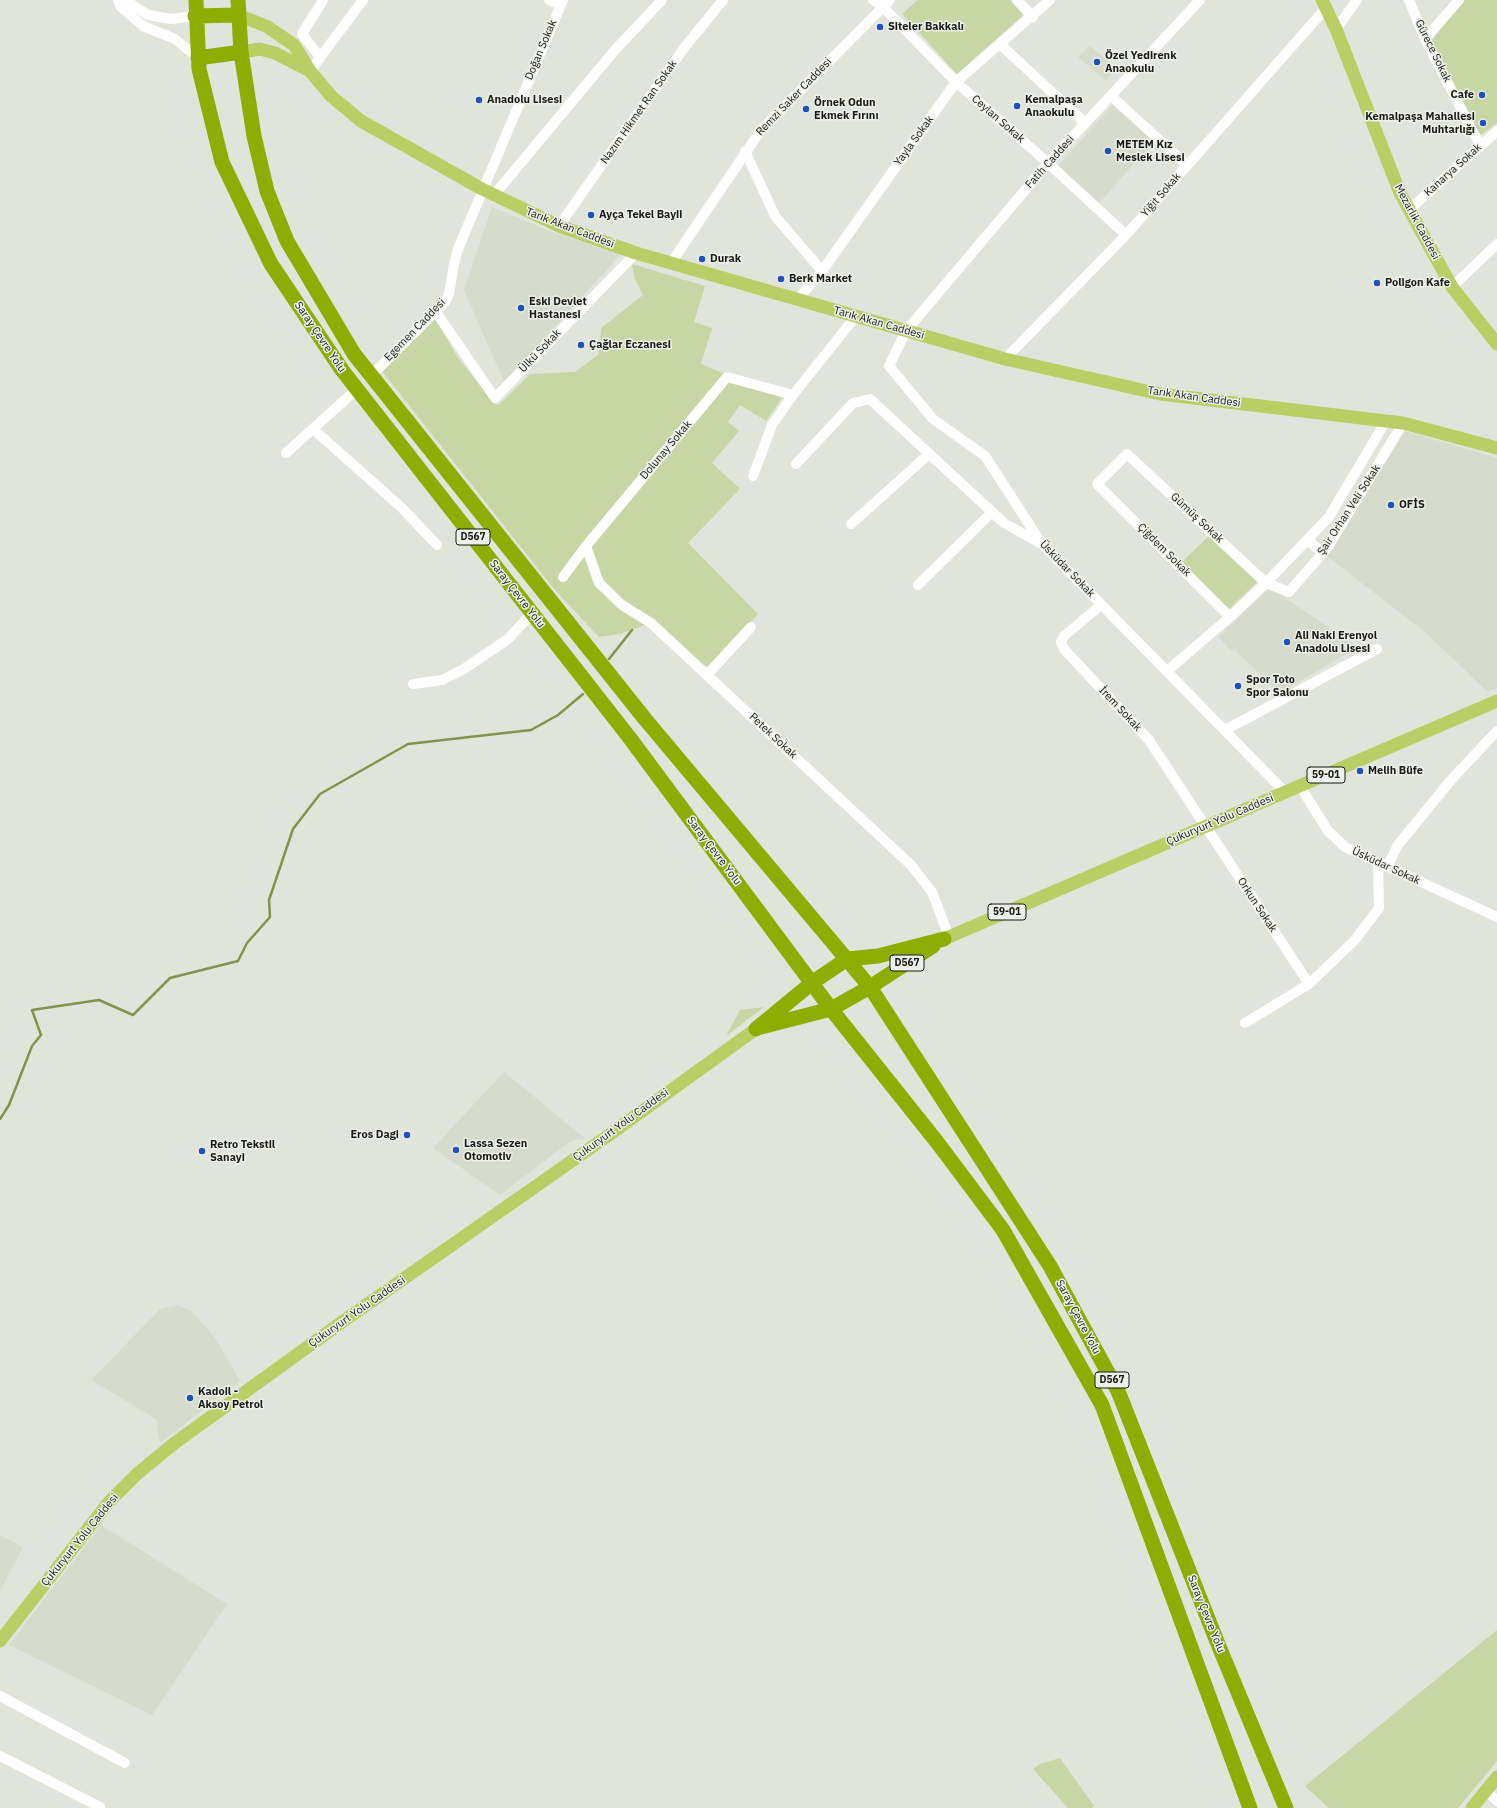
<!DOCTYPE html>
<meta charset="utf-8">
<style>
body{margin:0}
canvas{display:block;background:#e1e4db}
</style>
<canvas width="1497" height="1808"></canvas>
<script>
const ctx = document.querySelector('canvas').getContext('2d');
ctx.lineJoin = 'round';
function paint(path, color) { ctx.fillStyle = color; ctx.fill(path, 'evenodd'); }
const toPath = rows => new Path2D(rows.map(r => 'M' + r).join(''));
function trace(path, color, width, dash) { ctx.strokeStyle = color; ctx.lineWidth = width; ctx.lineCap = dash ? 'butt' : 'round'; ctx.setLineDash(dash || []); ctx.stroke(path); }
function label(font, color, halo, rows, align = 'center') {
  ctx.font = font + ' "IBM Plex Sans",sans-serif'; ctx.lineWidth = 3; ctx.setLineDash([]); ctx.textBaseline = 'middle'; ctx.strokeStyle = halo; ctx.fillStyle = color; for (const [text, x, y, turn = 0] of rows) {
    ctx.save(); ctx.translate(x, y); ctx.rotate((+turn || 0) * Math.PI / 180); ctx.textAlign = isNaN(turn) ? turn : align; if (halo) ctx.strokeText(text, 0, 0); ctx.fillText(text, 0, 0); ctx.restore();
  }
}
paint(toPath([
 [1090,46,1117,69,1105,80,1078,57],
 [1118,99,1159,136,1099,203,1058,166],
 [492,207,557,234,621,254,504,382,464,290],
 [1405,431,1497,458,1497,688,1488,692,1426,633,1327,556],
 [1270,588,1358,647,1280,693,1234,649,1231,651,1218,637],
 [504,1072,586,1139,572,1140,500,1195,433,1148],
 [178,1305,193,1312,216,1339,240,1381,160,1443,156,1419,91,1380,160,1309],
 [101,1525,227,1604,152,1715,9,1645],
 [0,1535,23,1547,0,1591]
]), '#d6dbcb');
paint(toPath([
 [918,0,1010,0,1023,15,957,74,902,14],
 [1463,0,1497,0,1497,123,1482,134,1480,135,1432,43,1433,39],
 [632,264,705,286,694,322,712,328,701,364,782,398,766,421,740,405,728,422,739,431,712,463,740,489,688,543,758,614,711,666,704,666,645,625,620,634,599,637,554,589,382,371,435,318,458,358,495,404,499,405,530,374,575,372,599,354,601,328,643,295,635,279],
 [1210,535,1258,581,1228,610,1180,564],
 [764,1007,726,1036,740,1010],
 [1497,1630,1497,1761,1458,1808,1329,1808,1305,1786],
 [1060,1758,1094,1806,1091,1808,1068,1808,1033,1769,1040,1764]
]), '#c7d6a4');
trace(toPath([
 [609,659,632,630],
 [0,1119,9,1105,32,1046,41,1035,32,1010,99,1000,133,1015,170,978,238,961,247,943,270,917,269,900,293,829,320,794,408,744,531,730,558,715,583,694]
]), '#81944c', 2.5);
trace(toPath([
 [118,0,121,7,143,26,175,39,198,58],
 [125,0,148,15,171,19,195,16],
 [549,0,560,5],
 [873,0,883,7,956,82,1048,163,1126,235],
 [1017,0,1033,17],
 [1200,0,1048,163,906,331,889,366,933,419,985,456,1042,544,1285,792],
 [1409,0,1425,39,1480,145],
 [1336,29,1357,0],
 [1425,39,1459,0],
 [1001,45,1085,123],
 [320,57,302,34,323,0],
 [310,71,363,0],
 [1111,96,1187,165],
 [745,151,775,216,822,271],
 [494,195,615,50,662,0],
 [1409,210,1497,131],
 [559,226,684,48,723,0],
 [671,263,761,130,890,0],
 [1452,287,1497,244],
 [797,300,822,271,956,82,1050,0],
 [436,312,495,398,636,253],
 [1005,359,1126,235,1326,8],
 [371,376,445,302,449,294,454,264,458,249,563,0],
 [313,429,402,508,437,545],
 [286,453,357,389],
 [796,464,853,403,870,399,1004,523,1040,543],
 [753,476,772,425,793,395,856,316],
 [851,524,929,454],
 [1308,540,1323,553],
 [586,546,599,583,622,605,651,623,911,865,932,892,949,937],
 [563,577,586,546,727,377,793,395],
 [918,585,992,512],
 [1101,605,1064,636,1061,642,1064,649,1149,740,1309,984],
 [1230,617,1097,484,1127,454,1266,583,1289,592,1328,547,1403,423],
 [1167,671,1230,617,1266,583,1329,517,1386,421],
 [707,675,751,627],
 [413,684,442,680,464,669,508,639,532,613],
 [1225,730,1377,649],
 [1300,786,1328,831,1345,847,1497,917],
 [1387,867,1398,845,1451,780,1497,731],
 [1245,1023,1309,984,1354,941,1379,908,1378,863],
 [0,1696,125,1763],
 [0,1756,100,1807],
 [1486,1791,1497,1801]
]), '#fff', 10);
trace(toPath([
 [1322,0,1336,29,1400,193,1452,287,1497,344],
 [238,15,266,26,294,45,310,71,275,53,260,49,241,52],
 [310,71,331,96,361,121,482,189,559,226,636,253,1005,359,1160,394,1386,421,1403,423,1497,448],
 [944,939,1497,701],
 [0,1641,109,1502,138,1473,176,1442,342,1322,609,1135,756,1029],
 [1472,1808,1497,1777]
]), '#bbce66', 13);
trace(toPath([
 [196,0,199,69,222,162,271,264,342,370,629,737,831,1009,937,1142,1003,1230,1102,1405,1250,1808],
 [238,0,241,52,254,136,267,191,287,241,354,354,645,719,870,987,1050,1266,1118,1391,1218,1644,1286,1808],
 [195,16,238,15],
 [198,58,241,52],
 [761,1027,831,1009,870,987,933,946],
 [756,1029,813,982,847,959,878,956,944,939]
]), '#8ead00', 15);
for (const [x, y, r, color] of [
 [880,27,4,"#224fbc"],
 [1097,62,4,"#224fbc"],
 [1482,95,4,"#224fbc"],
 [479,100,4,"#224fbc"],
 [1017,106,4,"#224fbc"],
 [806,109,4,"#224fbc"],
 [1483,123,4,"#224fbc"],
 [1108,151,4,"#224fbc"],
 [591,215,4,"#224fbc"],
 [702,259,4,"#224fbc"],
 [781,279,4,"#224fbc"],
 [1377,283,4,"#224fbc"],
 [521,308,4,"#224fbc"],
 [581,345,4,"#224fbc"],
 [1391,505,4,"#224fbc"],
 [1287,642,4,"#224fbc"],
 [1238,686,4,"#224fbc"],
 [1360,771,4,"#224fbc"],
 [407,1135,4,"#224fbc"],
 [456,1150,4,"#224fbc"],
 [202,1151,4,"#224fbc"],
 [190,1398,4,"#224fbc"]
]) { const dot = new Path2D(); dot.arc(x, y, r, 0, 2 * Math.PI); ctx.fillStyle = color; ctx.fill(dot); trace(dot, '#eef1e8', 1.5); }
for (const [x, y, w] of [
 [473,537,34],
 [1326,775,38],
 [1007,912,38],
 [907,963,34],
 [1112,1380,34]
]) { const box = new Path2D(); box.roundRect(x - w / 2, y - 8, w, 16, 3); ctx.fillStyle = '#eef1e8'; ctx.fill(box); trace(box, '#191a17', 1); }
label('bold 10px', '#191a17', null, [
 ["D567",473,537],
 ["59-01",1326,775],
 ["59-01",1007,912],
 ["D567",907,963],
 ["D567",1112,1380]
]);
label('bold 11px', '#191a17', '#eef1e8', [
 ["Siteler Bakkalı",888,27],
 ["Özel Yedirenk",1105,56],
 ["Anaokulu",1105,69],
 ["Cafe",1474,95,"right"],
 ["Anadolu Lisesi",487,100],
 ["Kemalpaşa",1025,100],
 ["Anaokulu",1025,113],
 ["Örnek Odun",814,103],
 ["Ekmek Fırını",814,116],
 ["Kemalpaşa Mahallesi",1475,117,"right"],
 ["Muhtarlığı",1475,130,"right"],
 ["METEM Kız",1116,145],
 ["Meslek Lisesi",1116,158],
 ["Ayça Tekel Bayii",599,215],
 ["Durak",710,259],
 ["Berk Market",789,279],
 ["Poligon Kafe",1385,283],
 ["Eski Devlet",529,302],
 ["Hastanesi",529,315],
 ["Çağlar Eczanesi",589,345],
 ["OFİS",1399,505],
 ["Ali Naki Erenyol",1295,636],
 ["Anadolu Lisesi",1295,649],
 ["Spor Toto",1246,680],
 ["Spor Salonu",1246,693],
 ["Melih Büfe",1368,771],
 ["Eros Dagi",399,1135,"right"],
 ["Lassa Sezen",464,1144],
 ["Otomotiv",464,1157],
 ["Retro Tekstil",210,1145],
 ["Sanayi",210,1158],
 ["Kadoil -",198,1392],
 ["Aksoy Petrol",198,1405]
], 'left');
label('11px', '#191a17', '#eef1e8', [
 ["Doğan Sokak",541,50,-67],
 ["Gürece Sokak",1433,51,64],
 ["Remzi Saker Caddesi",794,97,-46],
 ["Nazım Hikmet Ran Sokak",639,112,-55],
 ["Ceylan Sokak",998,119,41],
 ["Yayla Sokak",914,141,-54],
 ["Fatih Caddesi",1050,162,-48],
 ["Kanarya Sokak",1453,170,-42],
 ["Yiğit Sokak",1161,195,-49],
 ["Mezarlık Caddesi",1417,222,62],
 ["Tarık Akan Caddesi",570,228,21],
 ["Tarık Akan Caddesi",879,323,16],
 ["Egemen Caddesi",415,330,-46],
 ["Saray Çevre Yolu",320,337,56],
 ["Ülkü Sokak",540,351,-46],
 ["Tarık Akan Caddesi",1194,397,8],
 ["Dolunay Sokak",666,450,-50],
 ["Şair Orhan Veli Sokak",1349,510,-57],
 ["Gümüş Sokak",1197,518,43],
 ["Çiğdem Sokak",1164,550,45],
 ["Üsküdar Sokak",1067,569,46],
 ["Saray Çevre Yolu",517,594,52],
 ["İrem Sokak",1120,709,47],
 ["Petek Sokak",773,736,43],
 ["Çukuryurt Yolu Caddesi",1220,820,-23],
 ["Saray Çevre Yolu",714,851,53],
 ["Üsküdar Sokak",1386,866,25],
 ["Orkun Sokak",1257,905,57],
 ["Çukuryurt Yolu Caddesi",621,1125,-36],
 ["Çukuryurt Yolu Caddesi",357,1312,-35],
 ["Saray Çevre Yolu",1078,1317,62],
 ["Çukuryurt Yolu Caddesi",80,1540,-51],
 ["Saray Çevre Yolu",1206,1614,68]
]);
</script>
